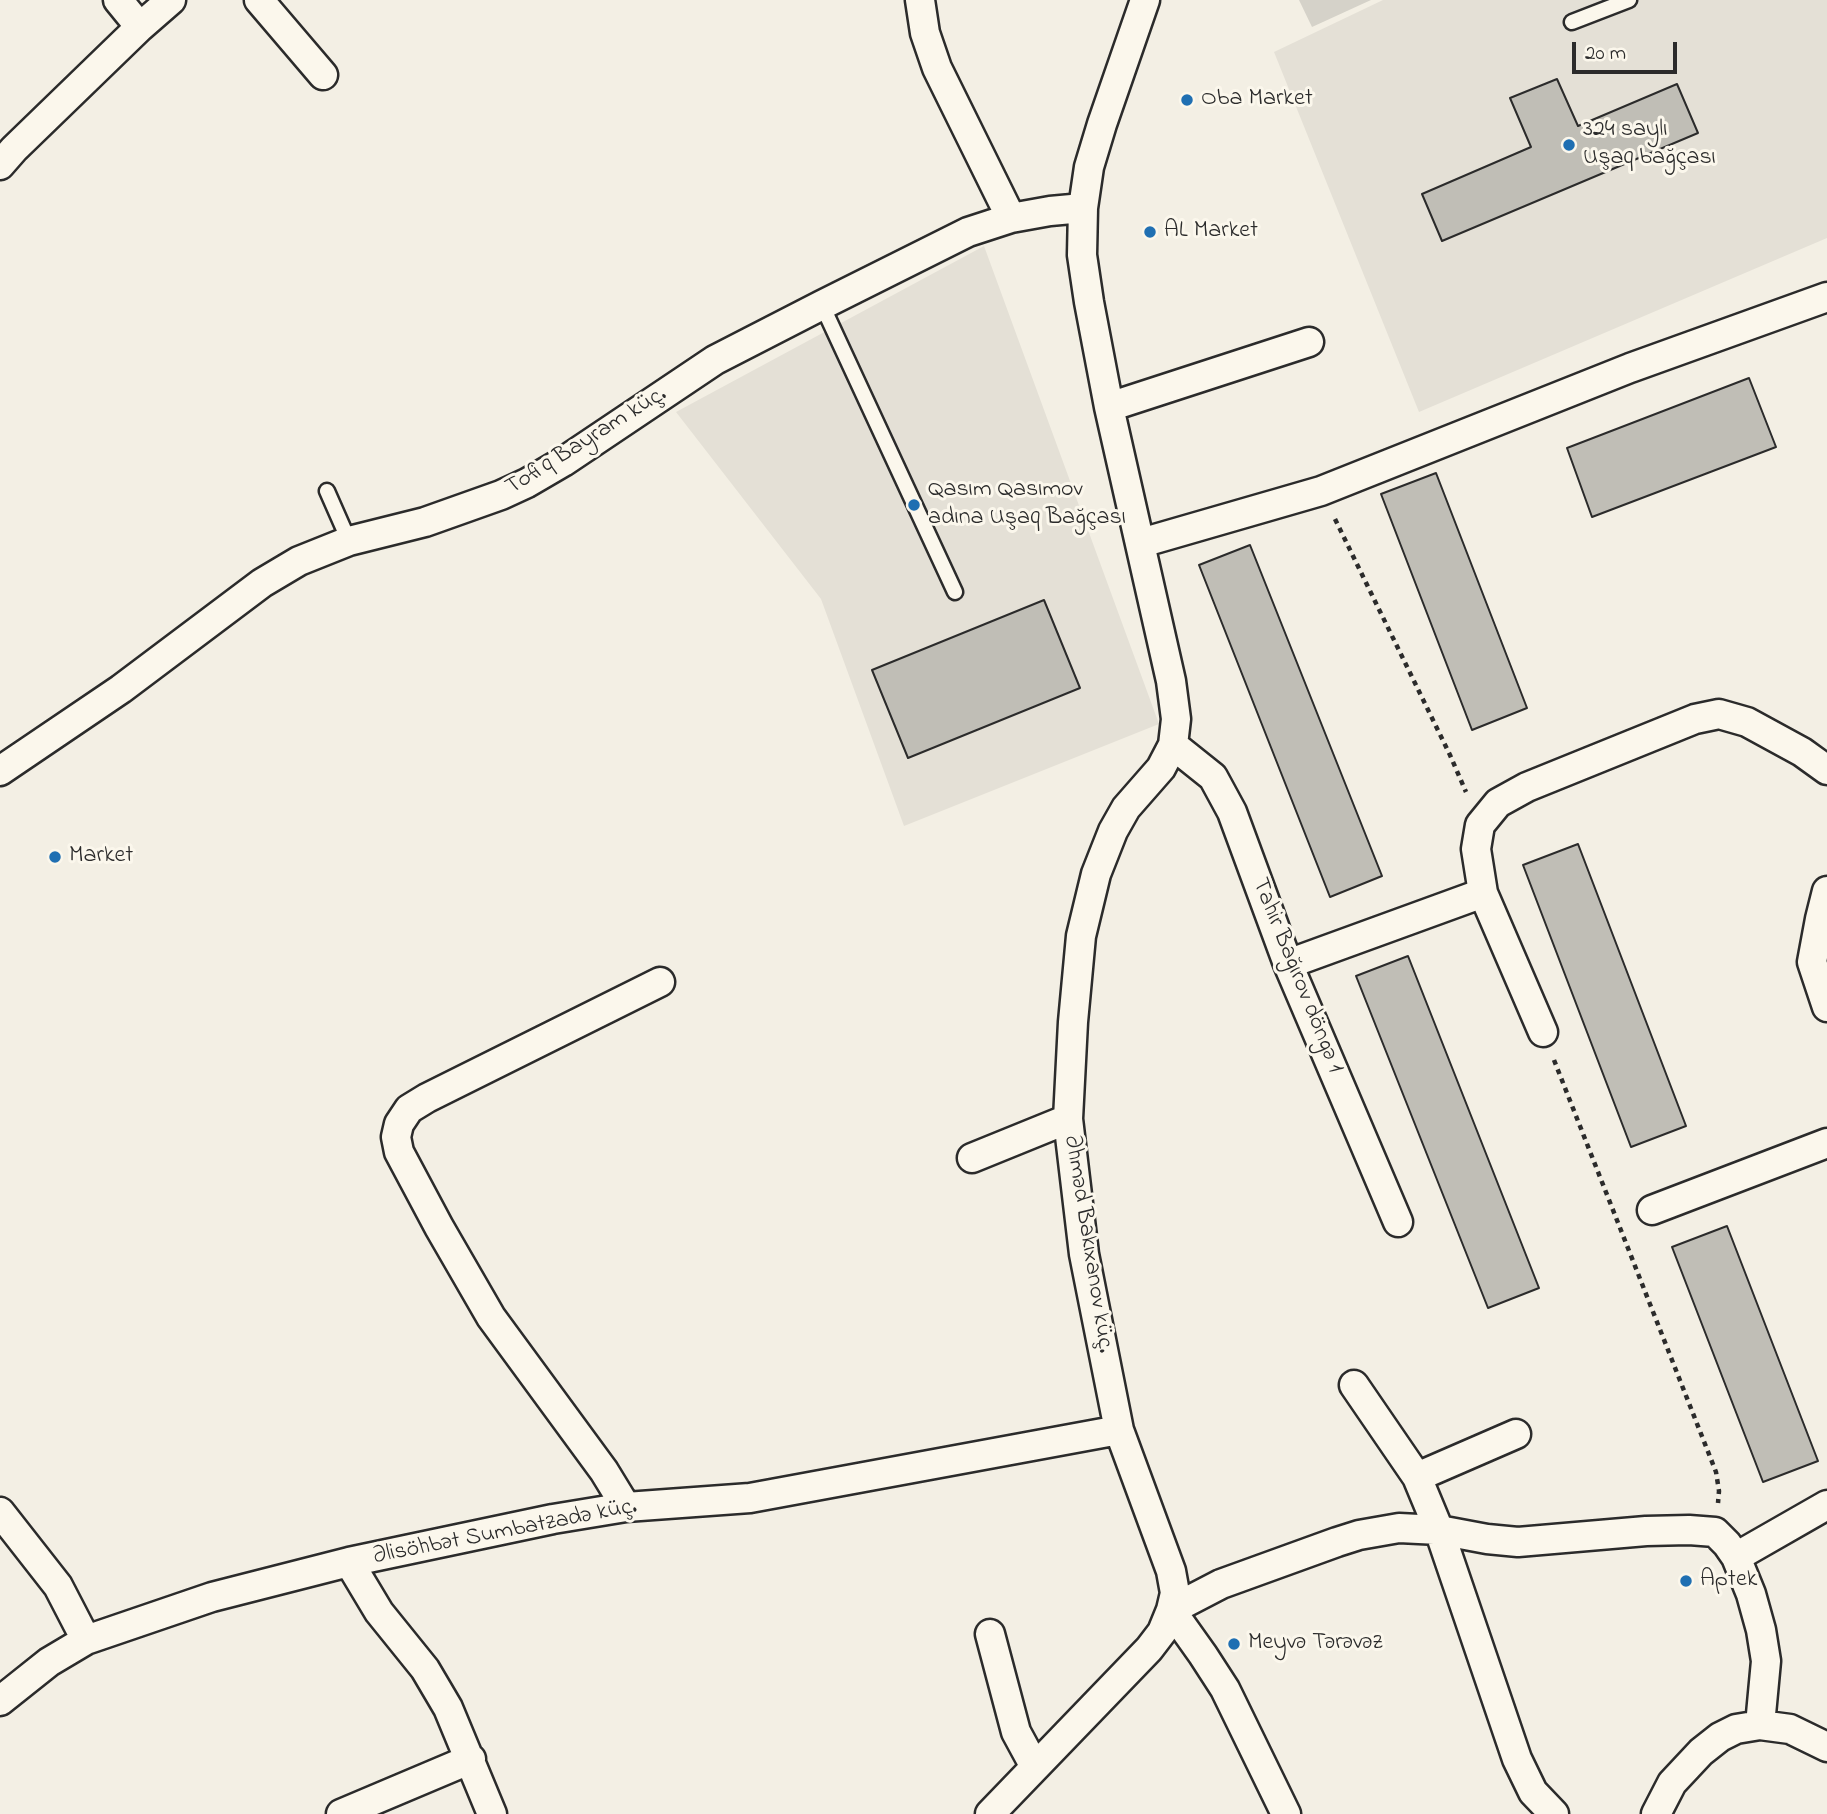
<!DOCTYPE html>
<meta charset="utf-8">
<style>
body{margin:0}
#map{position:relative;width:1827px;height:1814px;overflow:hidden;background:#f3efe4;font-family:"Indie Flower",sans-serif}
canvas{display:block}
.scale{position:absolute;left:1572px;top:42px;width:105px;height:32px;box-sizing:border-box;border:4px solid #2b2b2b;border-top:0;padding-left:9px;font-size:21px;line-height:24px;white-space:nowrap;color:#2b2b2b;-webkit-text-stroke:5px #fbf7ec;paint-order:stroke}
</style>
<div id="map">
<canvas width="1827" height="1814"></canvas>
<div class="scale">20 m</div>
</div>
<script>
const ctx = document.querySelector('canvas').getContext('2d');
ctx.lineJoin = 'round';
function paint(path, color) { ctx.fillStyle = color; ctx.fill(path, 'evenodd'); }
const toPath = rows => new Path2D(rows.map(r => 'M' + r).join(''));
function trace(path, color, width, dash) { ctx.strokeStyle = color; ctx.lineWidth = width; ctx.lineCap = dash ? 'butt' : 'round'; ctx.setLineDash(dash || []); ctx.stroke(path); }
function label(font, color, halo, rows, align = 'center') {
  ctx.font = font + ' "Indie Flower",sans-serif'; ctx.lineWidth = 6; ctx.setLineDash([]); ctx.textBaseline = 'middle'; ctx.strokeStyle = halo; ctx.fillStyle = color; for (const [text, x, y, turn = 0] of rows) {
    ctx.save(); ctx.translate(x, y); ctx.rotate((+turn || 0) * Math.PI / 180); ctx.textAlign = isNaN(turn) ? turn : align; if (halo) ctx.strokeText(text, 0, 0); ctx.fillText(text, 0, 0); ctx.restore();
  }
}
paint(toPath([
 [1383,0,1827,0,1827,238,1419,412,1274,52],
 [984,246,1159,724,904,826,821,599,676,412]
]), '#e4e0d6');
paint(toPath([
 [1299,0,1371,0,1312,27]
]), '#d5d2c9');
const building = toPath([
 [1557,79,1578,126,1677,84,1698,133,1442,241,1422,194,1531,147,1510,98,1557,79],
 [1749,378,1776,447,1592,517,1567,448,1749,378],
 [1436,473,1527,708,1472,730,1381,494,1436,473],
 [1250,545,1382,876,1330,897,1199,565,1250,545],
 [1044,600,1080,688,908,758,872,670,1044,600],
 [1578,844,1686,1126,1631,1147,1523,865,1578,844],
 [1408,956,1539,1288,1488,1308,1356,976,1408,956],
 [1727,1226,1818,1461,1763,1482,1672,1247,1727,1226]
]);
paint(building, '#c0beb6');
trace(building, '#2b2b2b', 2);
const lane = toPath([
 [1572,22,1629,0],
 [822,305,955,592],
 [327,491,349,541]
]);
const street = toPath([
 [118,0,140,27],
 [259,0,323,75],
 [920,0,925,33,937,68,1011,218],
 [0,165,14,149,140,27,171,0],
 [1109,407,1309,342],
 [1141,543,1321,491,1630,368,1827,297],
 [1173,745,1213,777,1232,812,1288,964,1398,1222],
 [0,771,121,689,262,583,299,561,349,541,425,522,501,495,527,483,563,462,715,360,822,305,968,232,1011,218,1050,211,1083,208],
 [1827,891,1820,919,1812,962,1827,1007],
 [1483,893,1543,1032],
 [1288,964,1483,893,1476,849,1480,825,1498,803,1527,787,1695,719,1719,714,1747,722,1802,752,1827,770],
 [972,1158,1068,1119],
 [1652,1210,1827,1143],
 [1354,1385,1417,1477,1439,1530,1517,1759,1533,1792,1554,1814],
 [1417,1477,1516,1434],
 [626,1507,604,1471,491,1317,439,1227,399,1152,396,1137,399,1124,409,1109,427,1098,660,982],
 [0,1512,58,1586,86,1640],
 [1736,1557,1827,1505],
 [349,1562,379,1612,425,1669,448,1708,492,1814],
 [990,1634,1016,1732,1035,1767],
 [0,1701,49,1662,86,1640,212,1597,349,1562,553,1519,626,1507,750,1498,1119,1430],
 [341,1814,471,1759],
 [990,1814,1149,1649,1162,1632,1171,1610,1175,1593,1171,1571,1119,1430,1084,1254,1068,1119,1073,1022,1081,936,1096,874,1113,831,1126,808,1161,768,1173,745,1176,719,1171,681,1109,407,1089,302,1082,255,1083,208,1089,167,1102,124,1145,0],
 [1286,1814,1225,1689,1203,1655,1171,1610,1221,1584,1337,1542,1359,1535,1399,1528,1439,1530,1487,1539,1518,1542,1646,1531,1689,1530,1715,1532,1727,1544,1736,1557,1751,1594,1761,1630,1766,1661,1760,1725],
 [1656,1814,1672,1783,1701,1752,1720,1737,1736,1729,1760,1725,1790,1729,1827,1747]
]);
trace(lane, '#2b2b2b', 19);
trace(street, '#2b2b2b', 33);
trace(toPath([
 [1335,519,1450,755,1466,792],
 [1554,1060,1716,1472,1719,1491,1718,1503]
]), '#2b2b2b', 4.5, [5, 5]);
trace(lane, '#fbf7ec', 14);
trace(street, '#fbf7ec', 28);
for (const [x, y, r, color] of [
 [1187,100,7,"#1f6fb2"],
 [1569,145,7,"#1f6fb2"],
 [1150,232,7,"#1f6fb2"],
 [914,505,7,"#1f6fb2"],
 [55,857,7,"#1f6fb2"],
 [1686,1581,7,"#1f6fb2"],
 [1234,1644,7,"#1f6fb2"]
]) { const dot = new Path2D(); dot.arc(x, y, r, 0, 2 * Math.PI); ctx.fillStyle = color; ctx.fill(dot); trace(dot, '#fbf7ec', 2.5); }
label('24px', '#2b2b2b', '#fbf7ec', [
 ["Oba Market",1201,100],
 ["324 saylı",1583,131],
 ["Uşaq bağçası",1583,159],
 ["AL Market",1164,232],
 ["Qasım Qasımov",928,491],
 ["adına Uşaq Bağçası",928,519],
 ["Market",69,857],
 ["Aptek",1700,1581],
 ["Meyvə Tərəvəz",1248,1644]
], 'left');
label('24px', '#2b2b2b', '#fbf7ec', [
 ["Tofiq Bayram küç.",587,442,-32],
 ["Tahir Bağırov döngə 1",1296,976,68],
 ["Əhməd Bakıxanov küç.",1087,1244,81],
 ["Əlisöhbət Sumbatzadə küç.",505,1533,-11]
]);
</script>
